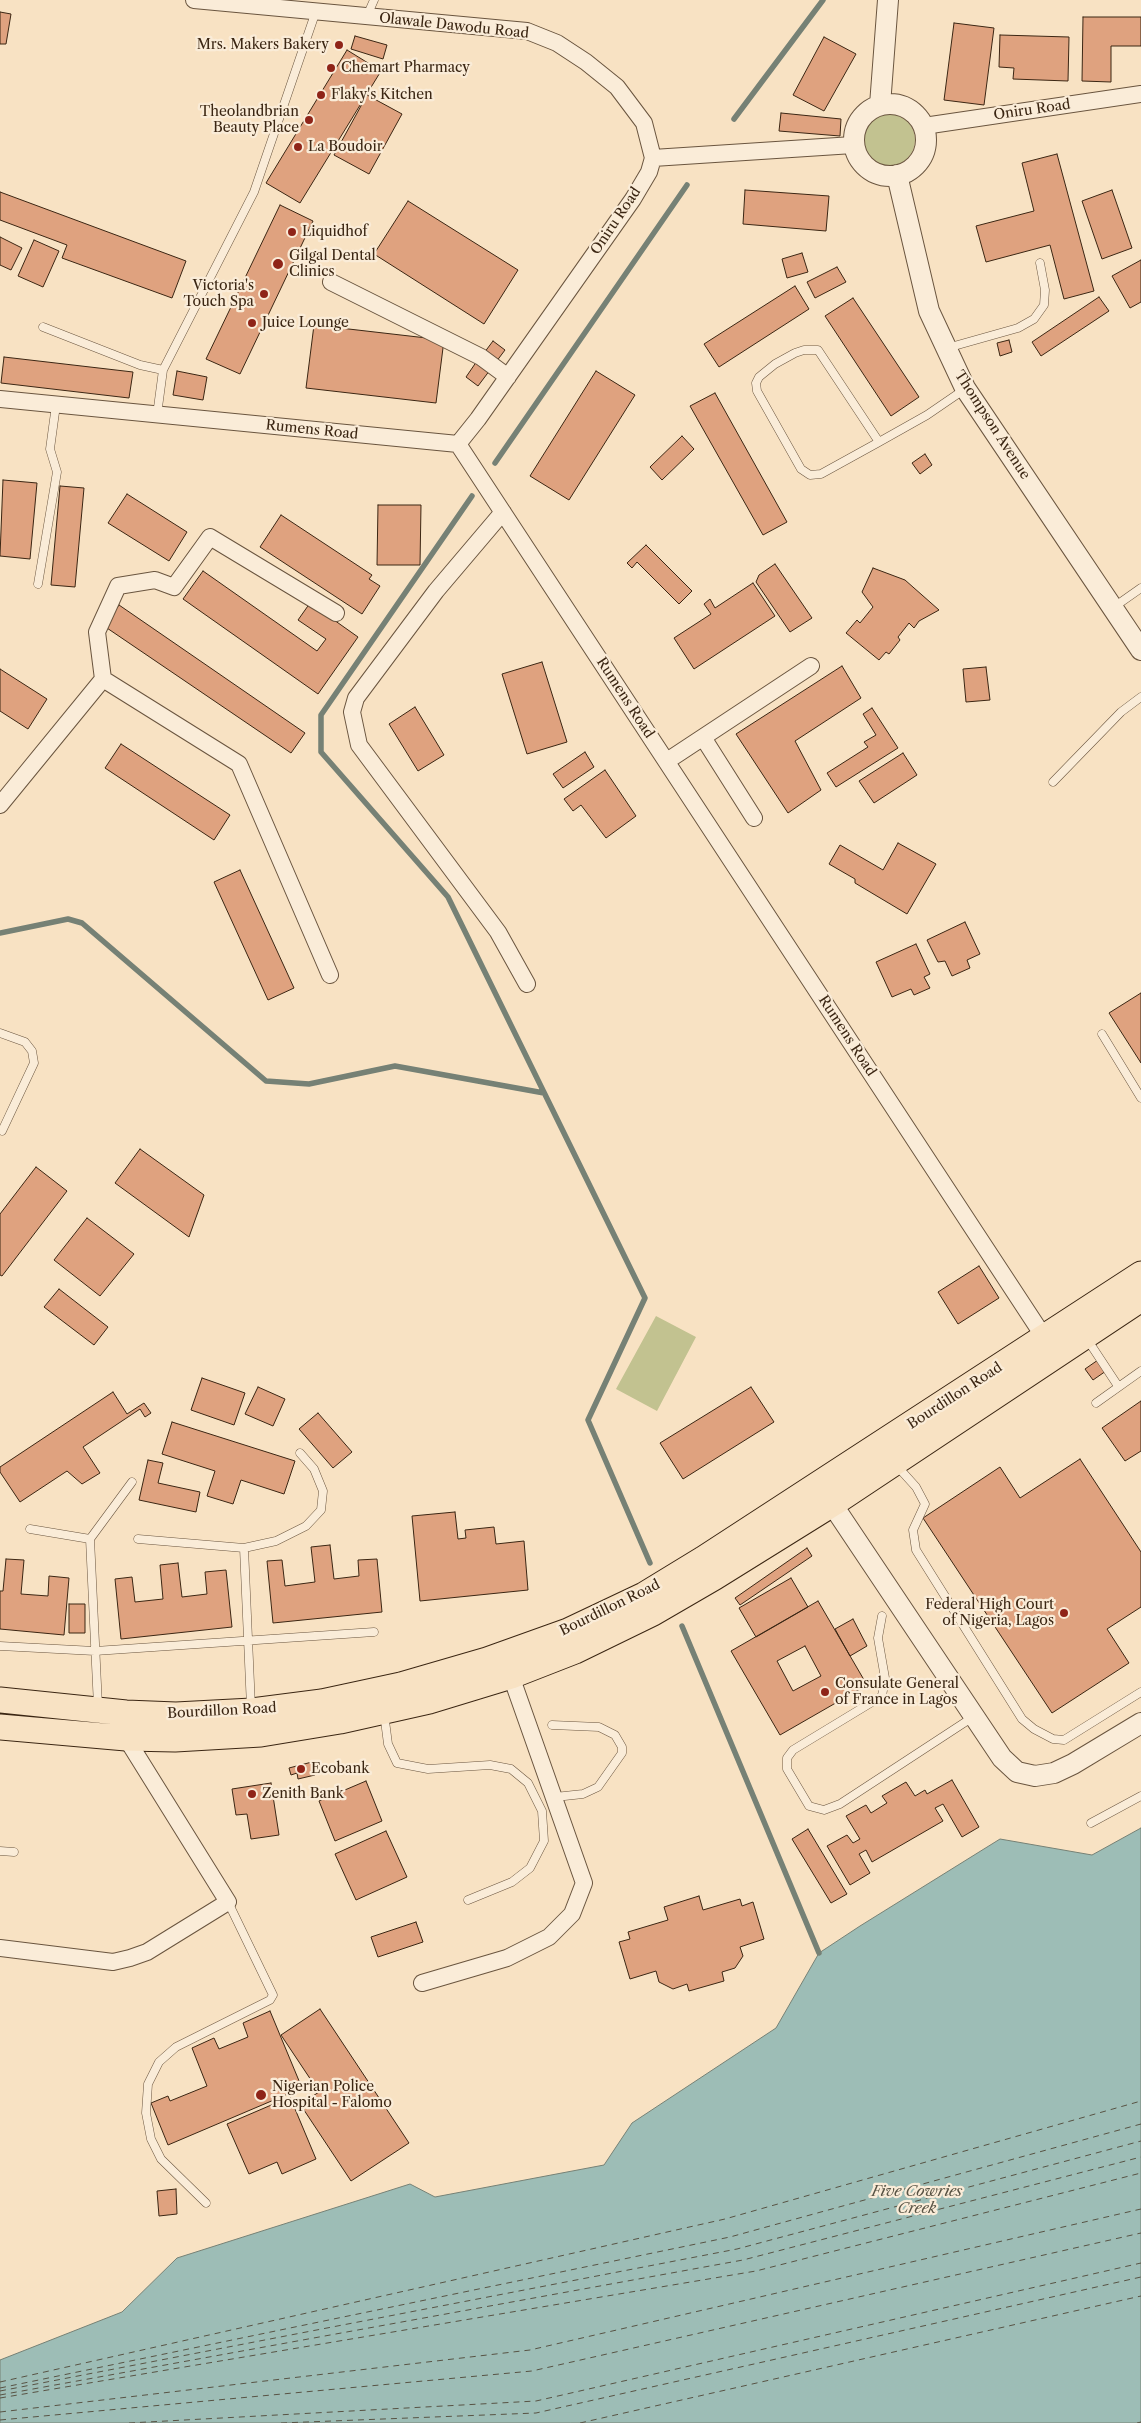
<!DOCTYPE html>
<style>
body{margin:0}
canvas{display:block;background:#f8e2c3}
</style>
<canvas width="1141" height="2423"></canvas>
<script>
const ctx = document.querySelector('canvas').getContext('2d');
ctx.lineJoin = 'round';
function paint(path, color) { ctx.fillStyle = color; ctx.fill(path, 'evenodd'); }
const toPath = rows => new Path2D(rows.map(r => 'M' + r).join(''));
function trace(path, color, width, dash) { ctx.strokeStyle = color; ctx.lineWidth = width; ctx.lineCap = dash ? 'butt' : 'round'; ctx.setLineDash(dash || []); ctx.stroke(path); }
function label(font, color, halo, rows, align = 'center') {
  ctx.font = font + ' "Libre Caslon Text",serif'; ctx.lineWidth = 4.5; ctx.setLineDash([]); ctx.textBaseline = 'middle'; ctx.strokeStyle = halo; ctx.fillStyle = color; for (const [text, x, y, turn = 0] of rows) {
    ctx.save(); ctx.translate(x, y); ctx.rotate((+turn || 0) * Math.PI / 180); ctx.textAlign = isNaN(turn) ? turn : align; if (halo) ctx.strokeText(text, 0, 0); ctx.fillText(text, 0, 0); ctx.restore();
  }
}
paint(toPath([
 '863 140a26 26 0 1 1 52 0a26 26 0 1 1-52 0Z',
 [656,1316,696,1337,657,1411,616,1389]
]), '#c2c290');
const water = toPath([
 [1141,1828,1141,2423,0,2423,0,2360,122,2312,177,2258,410,2184,435,2197,604,2165,632,2123,776,2028,819,1953,860,1926,1000,1839,1092,1855,1141,1828]
]);
paint(water, '#9dbdb6');
trace(water, '#768175', 1);
trace(toPath([
 [734,119,823,0],
 [495,463,687,185],
 [472,496,321,715,321,752,448,897,645,1298,588,1420,650,1563],
 [0,933,68,919,82,923,266,1081,309,1084,395,1066,544,1093],
 [682,1626,819,1953]
]), '#768175', 5.5);
trace(toPath([
 [0,2382,725,2219,1141,2101],
 [0,2388,730,2237,1141,2124],
 [0,2391,737,2249,1141,2141],
 [0,2395,743,2260,1141,2157],
 [0,2398,756,2271,1141,2173],
 [0,2412,530,2350,1141,2209],
 [0,2420,532,2371,1141,2233],
 [129,2423,536,2401,1141,2263],
 [281,2423,536,2413,1141,2277],
 [580,2423,1141,2296],
 [1137,2423,1141,2422]
]), '#585344', 1, [6, 5]);
const building = toPath([
 [0,12,11,14,6,44,0,44,0,12],
 [1083,17,1141,17,1141,46,1111,46,1111,82,1082,81,1083,17],
 [954,23,994,28,984,105,944,100,954,23],
 [1000,35,1069,37,1068,81,1013,79,1014,68,999,67,1000,35],
 [355,36,387,45,383,59,351,49,355,36],
 [824,37,856,54,824,111,793,95,824,37],
 [347,50,381,71,300,203,266,183,347,50],
 [367,95,402,114,369,174,334,155,367,95],
 [781,113,841,119,840,136,779,131,781,113],
 [1057,154,1094,291,1064,299,1050,245,986,262,976,226,1034,211,1022,163,1057,154],
 [745,190,829,196,826,231,743,224,745,190],
 [1112,190,1132,248,1102,259,1082,201,1112,190],
 [0,192,186,261,172,298,62,258,67,245,0,220,0,192],
 [408,201,518,270,484,324,374,254,408,201],
 [280,205,313,221,240,374,206,359,280,205],
 [0,237,22,248,11,270,0,265,0,237],
 [34,240,59,251,43,287,18,276,34,240],
 [802,253,808,272,787,278,782,259,802,253],
 [1141,260,1141,302,1130,308,1112,276,1141,260],
 [837,267,846,282,815,298,807,282,837,267],
 [795,286,809,309,719,367,704,344,795,286],
 [1099,297,1109,311,1041,356,1032,342,1099,297],
 [853,298,919,397,891,416,825,316,853,298],
 [314,325,444,340,436,403,306,388,314,325],
 [1009,340,1012,352,1000,356,997,343,1009,340],
 [493,341,505,350,490,370,478,361,493,341],
 [4,357,133,372,129,398,1,383,4,357],
 [477,361,490,370,478,386,466,377,477,361],
 [177,371,207,377,203,400,173,395,177,371],
 [596,371,635,395,569,500,530,476,596,371],
 [715,393,787,522,763,535,690,406,715,393],
 [682,436,694,449,662,480,650,467,682,436],
 [925,454,932,465,920,474,912,463,925,454],
 [3,480,37,483,30,559,0,556,3,480],
 [60,486,84,488,75,587,51,585,60,486],
 [127,494,187,532,169,561,108,523,127,494],
 [378,505,421,505,420,565,377,565,378,505],
 [281,515,372,575,369,579,380,586,362,614,260,547,281,515],
 [646,545,692,591,679,604,637,562,632,568,627,563,646,545],
 [775,564,812,618,790,632,756,582,759,575,775,564],
 [873,568,905,580,939,610,919,621,914,628,909,623,898,637,900,640,889,654,886,652,879,660,846,633,857,620,860,623,873,607,862,592,873,568],
 [203,571,317,651,326,639,298,620,310,603,358,637,318,694,183,599,203,571],
 [753,583,775,616,694,669,674,638,711,614,704,604,710,599,715,608,753,583],
 [119,605,305,733,291,753,104,626,119,605],
 [542,662,567,742,527,754,502,674,542,662],
 [842,666,861,698,795,741,821,790,788,813,736,734,842,666],
 [986,667,990,700,966,702,963,669,986,667],
 [0,669,47,699,28,729,0,711,0,669],
 [415,707,444,755,418,771,389,724,415,707],
 [872,708,898,748,836,787,827,773,868,747,864,742,876,735,863,714,872,708],
 [121,744,230,815,214,840,105,768,121,744],
 [585,752,594,767,563,788,553,774,585,752],
 [903,753,917,775,874,803,859,781,903,753],
 [605,770,636,816,606,838,581,805,573,811,564,799,605,770],
 [898,843,936,864,907,914,855,883,855,879,829,864,840,845,883,870,898,843],
 [240,870,294,988,268,1000,214,882,240,870],
 [965,922,980,954,967,960,970,968,952,976,945,961,938,962,927,940,965,922],
 [916,944,930,974,924,977,930,988,914,995,911,989,892,997,876,962,916,944],
 [1141,993,1141,1063,1109,1013,1141,993],
 [140,1149,204,1195,189,1237,115,1183,140,1149],
 [36,1167,67,1191,2,1276,0,1275,0,1214,36,1167],
 [87,1218,134,1254,100,1296,54,1260,87,1218],
 [979,1266,999,1298,958,1324,938,1292,979,1266],
 [59,1289,108,1327,94,1345,44,1307,59,1289],
 [1098,1360,1106,1371,1093,1380,1085,1369,1098,1360],
 [202,1378,245,1393,234,1425,191,1410,202,1378],
 [258,1387,285,1399,273,1426,245,1414,258,1387],
 [751,1387,774,1422,683,1479,660,1443,751,1387],
 [113,1392,127,1414,144,1403,151,1413,145,1417,140,1409,83,1447,100,1473,82,1484,67,1471,20,1502,0,1472,0,1467,113,1392],
 [1141,1401,1141,1451,1125,1461,1102,1428,1141,1401],
 [318,1413,352,1452,333,1468,299,1429,318,1413],
 [172,1422,295,1461,284,1494,241,1480,233,1504,207,1496,215,1471,162,1454,172,1422],
 [1080,1459,1141,1552,1141,1607,1107,1629,1129,1663,1052,1713,923,1518,1000,1467,1020,1498,1080,1459],
 [148,1460,163,1463,158,1483,200,1492,196,1512,139,1500,148,1460],
 [455,1512,458,1539,466,1538,465,1530,494,1527,496,1544,524,1541,528,1590,420,1601,412,1516,455,1512],
 [330,1545,334,1579,359,1576,358,1560,377,1559,382,1612,273,1623,267,1561,282,1560,285,1586,315,1582,311,1547,330,1545],
 [807,1548,812,1556,740,1605,735,1598,807,1548],
 [6,1559,24,1560,21,1594,48,1596,49,1576,69,1578,64,1635,0,1629,0,1591,3,1591,6,1559],
 [178,1563,182,1597,207,1594,205,1572,226,1570,232,1627,121,1639,115,1579,132,1577,135,1602,163,1599,160,1565,178,1563],
 [791,1578,808,1607,756,1637,739,1608,791,1578],
 [818,1601,867,1685,780,1735,731,1651,818,1601],
 [805,1646,821,1676,793,1691,777,1661,805,1646],
 [69,1604,85,1604,85,1633,69,1633,69,1604],
 [853,1619,867,1646,850,1656,835,1629,853,1619],
 [312,1762,315,1775,298,1779,297,1773,291,1775,289,1768,312,1762],
 [952,1780,979,1827,962,1837,943,1804,935,1808,943,1821,872,1862,866,1850,859,1854,870,1873,850,1885,827,1846,847,1835,853,1843,860,1839,846,1816,866,1805,871,1813,887,1803,882,1796,906,1782,915,1796,925,1790,927,1794,952,1780],
 [366,1781,382,1821,335,1841,319,1801,366,1781],
 [271,1783,279,1835,251,1839,247,1814,236,1815,232,1789,271,1783],
 [808,1829,847,1894,831,1903,792,1839,808,1829],
 [386,1831,407,1877,356,1900,335,1854,386,1831],
 [699,1896,703,1910,740,1899,742,1906,753,1902,764,1939,740,1947,743,1956,735,1968,722,1972,724,1981,689,1991,687,1984,673,1989,659,1982,656,1971,630,1979,619,1942,630,1939,628,1932,668,1920,664,1907,699,1896],
 [416,1922,423,1942,378,1957,371,1937,416,1922],
 [320,2009,409,2143,351,2181,300,2104,319,2092,281,2035,320,2009],
 [270,2011,302,2088,168,2145,151,2103,168,2096,170,2101,207,2086,192,2048,214,2038,219,2049,248,2037,243,2023,270,2011],
 [290,2097,316,2159,282,2174,277,2162,249,2174,227,2124,290,2097],
 [176,2189,177,2214,159,2216,157,2191,176,2189]
]);
paint(building, '#dfa27f');
trace(building, '#3b2613', 1);
const service = toPath([
 [367,16,374,0],
 [43,327,140,365,163,370],
 [947,348,1018,328,1034,319,1044,305,1045,290,1040,263],
 [157,415,163,370,254,192,316,11],
 [879,442,818,350,804,350,795,353,775,364,759,377,756,383,757,391,801,469,810,475,821,474,879,442,927,415,965,389],
 [38,584,57,472,50,449,56,405],
 [1114,607,1141,588],
 [1053,782,1121,712,1141,697],
 [0,1033,25,1042,32,1051,34,1063,2,1131],
 [1102,1034,1141,1098],
 [1087,1339,1118,1386],
 [1096,1403,1141,1371],
 [897,1466,916,1487,925,1504,913,1530,916,1550,1022,1719,1034,1729,1053,1739,1064,1740,1141,1692],
 [30,1529,90,1539],
 [138,1539,244,1548],
 [882,1616,878,1638,885,1678,882,1696,793,1750,787,1758,787,1769,809,1806,824,1810,840,1804,973,1717],
 [0,1646,95,1651,374,1632],
 [98,1706,90,1539,132,1482],
 [251,1707,244,1548,276,1541,306,1526,321,1510,323,1491,314,1469,300,1453],
 [384,1713,388,1744,397,1763,428,1769,490,1765,511,1769,528,1783,542,1811,544,1841,530,1868,512,1882,468,1900],
 [552,1725,599,1727,615,1735,622,1747,622,1753,598,1787,583,1794,555,1797],
 [1091,1823,1141,1796],
 [0,1851,14,1852],
 [206,2203,161,2159,151,2139,146,2113,148,2084,159,2062,176,2047,270,2000,273,1995,228,1902]
]);
const minor = toPath([
 [194,0,527,31,557,43,586,62,617,87,644,123,653,158],
 [924,126,1141,94],
 [331,282,481,357,508,377],
 [0,399,458,444,1044,1337],
 [458,444,478,419,633,199,649,172,653,158,853,145],
 [503,512,436,591,356,698,352,712,359,745,498,932,527,984],
 [103,679,239,764,330,975],
 [704,739,754,818],
 [667,761,811,666],
 [0,805,103,679,97,632,118,586,155,580,174,587,210,537,336,613],
 [0,1948,113,1962,130,1958,147,1952,228,1902,126,1738,126,1733],
 [422,1983,507,1958,549,1937,572,1914,584,1883,511,1676]
]);
const tertiary = toPath([
 '854 140a36 36 0 1 1 72 0a36 36 0 1 1-72 0Z',
 [880,105,888,0],
 [897,175,929,311,965,388,1141,650],
 [824,1492,1002,1758,1017,1772,1035,1776,1054,1773,1073,1764,1141,1723]
]);
const primary = toPath([
 [0,1700,126,1713,176,1715,252,1711,322,1702,401,1685,487,1660,568,1631,644,1595,703,1559,1141,1274],
 [0,1727,126,1738,175,1739,261,1734,340,1721,429,1701,511,1676,575,1651,653,1613,715,1577,834,1503,1141,1299]
]);
trace(service, '#6a553f', 9);
trace(minor, '#6a553f', 18);
trace(tertiary, '#6a553f', 22);
trace(primary, '#3b2613', 27);
trace(service, '#faecd8', 8);
trace(minor, '#faecd8', 16);
trace(tertiary, '#faecd8', 20);
trace(primary, '#f8e2c3', 25);
for (const [x, y, r, color] of [
 [339,45,5,"#8f2418"],
 [331,68,5,"#8f2418"],
 [321,95,5,"#8f2418"],
 [309,120,5,"#8f2418"],
 [298,147,5,"#8f2418"],
 [292,232,5,"#8f2418"],
 [278,264,6,"#8f2418"],
 [264,294,5,"#8f2418"],
 [252,323,5,"#8f2418"],
 [1064,1613,5,"#8f2418"],
 [825,1692,5,"#8f2418"],
 [301,1769,5,"#8f2418"],
 [252,1794,5,"#8f2418"],
 [261,2095,6,"#8f2418"]
]) { const dot = new Path2D(); dot.arc(x, y, r, 0, 2 * Math.PI); ctx.fillStyle = color; ctx.fill(dot); trace(dot, '#faecd8', 2); }
label('14px', '#3b2613', '#faecd8', [
 ["Olawale Dawodu Road",454,26,6],
 ["Oniru Road",1032,110,-8],
 ["Oniru Road",616,221,-56],
 ["Thompson Avenue",992,425,57],
 ["Rumens Road",312,430,6],
 ["Rumens Road",625,698,57],
 ["Rumens Road",847,1036,57],
 ["Bourdillon Road",955,1396,-33],
 ["Bourdillon Road",610,1608,-26],
 ["Bourdillon Road",222,1711,-3]
]);
label('14px', '#3b2613', '#faecd8', [
 ["Mrs. Makers Bakery",329,45,"right"],
 ["Chemart Pharmacy",341,68],
 ["Flaky's Kitchen",331,95],
 ["Theolandbrian",299,112,"right"],
 ["Beauty Place",299,128,"right"],
 ["La Boudoir",308,147],
 ["Liquidhof",302,232],
 ["Gilgal Dental",289,256],
 ["Clinics",289,272],
 ["Victoria's",254,286,"right"],
 ["Touch Spa",254,302,"right"],
 ["Juice Lounge",262,323],
 ["Federal High Court",1054,1605,"right"],
 ["of Nigeria, Lagos",1054,1621,"right"],
 ["Consulate General",835,1684],
 ["of France in Lagos",835,1700],
 ["Ecobank",311,1769],
 ["Zenith Bank",262,1794],
 ["Nigerian Police",272,2087],
 ["Hospital - Falomo",272,2103]
], 'left');
label('italic 15px', '#585344', '#faecd8', [
 ["Five Cowries",917,2192],
 ["Creek",917,2209]
]);
</script>
